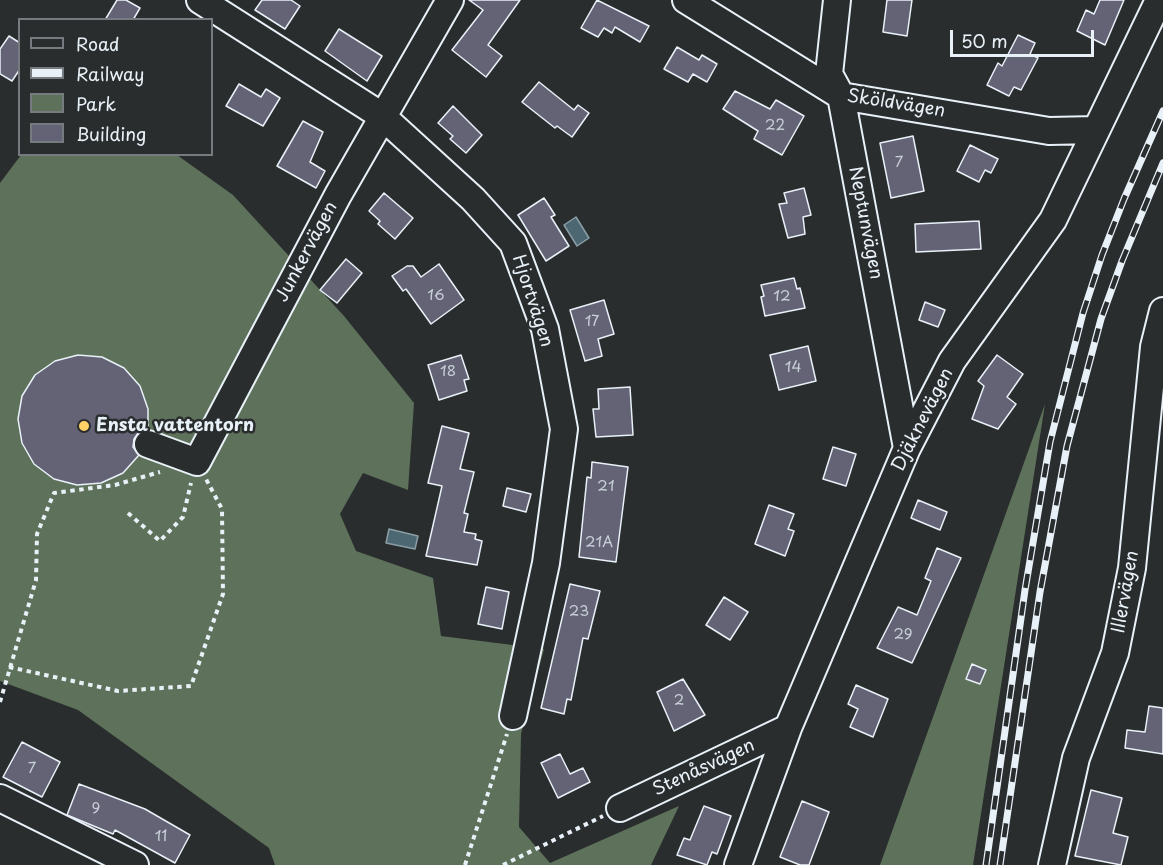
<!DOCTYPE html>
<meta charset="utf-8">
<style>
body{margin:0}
#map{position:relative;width:1163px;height:865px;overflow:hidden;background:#2a2d2e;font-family:"Playpen Sans",sans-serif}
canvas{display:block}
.legend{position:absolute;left:18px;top:18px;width:195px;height:138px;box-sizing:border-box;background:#2a2d2e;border:2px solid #767b7f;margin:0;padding:8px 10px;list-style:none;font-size:18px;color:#e8f1f8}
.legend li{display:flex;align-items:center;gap:12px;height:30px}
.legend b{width:30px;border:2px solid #767b7f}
.scale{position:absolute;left:950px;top:30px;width:144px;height:27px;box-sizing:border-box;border:3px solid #e8f1f8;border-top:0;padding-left:8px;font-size:18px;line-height:21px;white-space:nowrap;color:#e8f1f8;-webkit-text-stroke:4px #2a2d2e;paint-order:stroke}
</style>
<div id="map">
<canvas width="1163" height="865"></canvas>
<ul class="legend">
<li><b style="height:8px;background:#2a2d2e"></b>Road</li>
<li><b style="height:8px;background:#e8f1f8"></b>Railway</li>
<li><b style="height:16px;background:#5e715a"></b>Park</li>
<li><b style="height:16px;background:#646375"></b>Building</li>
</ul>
<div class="scale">50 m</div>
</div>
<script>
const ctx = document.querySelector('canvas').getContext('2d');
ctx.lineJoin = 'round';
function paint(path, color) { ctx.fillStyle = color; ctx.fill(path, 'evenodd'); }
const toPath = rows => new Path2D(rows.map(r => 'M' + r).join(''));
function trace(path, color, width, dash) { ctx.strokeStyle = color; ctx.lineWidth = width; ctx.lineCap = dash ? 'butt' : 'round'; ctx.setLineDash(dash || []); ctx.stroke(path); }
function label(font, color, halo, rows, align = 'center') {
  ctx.font = font + ' "Playpen Sans",sans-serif'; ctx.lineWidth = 5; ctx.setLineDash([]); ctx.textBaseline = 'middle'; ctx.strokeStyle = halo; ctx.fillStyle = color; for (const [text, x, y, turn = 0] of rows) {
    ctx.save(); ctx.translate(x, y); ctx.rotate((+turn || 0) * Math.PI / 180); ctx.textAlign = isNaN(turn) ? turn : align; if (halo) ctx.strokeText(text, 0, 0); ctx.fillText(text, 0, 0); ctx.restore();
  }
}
paint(toPath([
 [21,155,177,155,233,195,344,316,414,403,408,490,363,473,340,514,356,551,433,578,441,636,544,649,521,734,519,827,550,863,679,806,651,865,275,865,269,848,78,710,0,681,0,183],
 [1045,404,973,865,880,865]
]), '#5e715a');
const water = toPath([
 [576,217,589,238,577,246,564,225,576,217],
 [389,529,418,536,415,549,386,543,389,529]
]);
paint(water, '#4c6771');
trace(water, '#8a9ea7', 1.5);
const building = toPath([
 [117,0,126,0,140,8,133,20,105,20,117,0],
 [262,0,291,0,300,6,285,29,255,10,262,0],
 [469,0,520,0,488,45,502,56,486,77,452,50,483,10,469,0],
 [597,0,649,26,640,42,615,27,612,33,604,28,598,37,581,28,597,0],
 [887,0,912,0,907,36,883,32,887,0],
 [1100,0,1124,0,1105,45,1077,31,1086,10,1094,14,1100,0],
 [339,29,382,56,367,81,325,51,339,29],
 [1018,35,1035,43,1030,54,1038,58,1021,90,1014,87,1009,96,987,85,998,63,1002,66,1018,35],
 [9,36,20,43,20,69,12,81,0,74,0,49,9,36],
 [677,47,699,60,702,55,717,64,707,82,693,74,688,82,664,69,677,47],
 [539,82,574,110,578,105,589,113,572,137,557,126,555,128,522,102,539,82],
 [239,84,261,97,266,89,280,98,263,126,226,106,239,84],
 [735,91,770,109,776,100,804,116,782,155,754,139,758,131,723,109,735,91],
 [453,106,482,135,466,153,450,139,453,136,438,123,453,106],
 [303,121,323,132,310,162,325,171,316,188,277,166,303,121],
 [913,136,924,191,891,198,880,143,913,136],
 [970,145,998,159,991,173,985,170,979,182,957,171,970,145],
 [804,188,811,215,803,217,805,234,788,238,779,204,787,203,784,193,804,188],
 [384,193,413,218,395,239,378,224,380,221,369,211,384,193],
 [544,198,555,215,551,217,569,246,546,261,518,215,544,198],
 [979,221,981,249,916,252,915,224,979,221],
 [346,259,362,273,337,303,320,290,346,259],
 [439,264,464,300,431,324,406,289,403,291,392,276,407,266,413,266,421,277,439,264],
 [794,278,797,289,800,288,805,308,765,316,761,297,764,296,761,285,794,278],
 [604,300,614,334,598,339,602,356,585,361,570,310,604,300],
 [925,302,945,310,938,327,919,320,925,302],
 [808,346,816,381,779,390,770,355,808,346],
 [78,355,102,357,124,368,140,386,148,409,148,429,139,432,134,439,133,447,139,455,123,473,101,483,77,485,54,479,34,464,22,443,18,419,22,396,35,375,55,361,78,355],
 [461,355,469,379,464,380,467,391,439,400,428,365,461,355],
 [997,355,1023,374,1007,397,1016,404,998,429,972,419,984,386,978,381,997,355],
 [630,387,633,435,596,437,593,409,599,409,598,389,630,387],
 [442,426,469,433,460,469,474,472,464,513,468,514,464,532,476,534,475,539,482,541,477,565,426,556,442,486,428,483,442,426],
 [833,447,856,454,846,486,823,479,833,447],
 [592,462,628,467,616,562,579,557,587,477,591,478,592,462],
 [507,488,531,494,526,512,503,506,507,488],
 [918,500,947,512,940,530,911,518,918,500],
 [769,505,794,514,788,529,794,531,785,556,755,544,769,505],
 [937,548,961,558,912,663,877,648,898,607,917,615,931,581,925,578,937,548],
 [570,584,600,591,588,639,583,638,571,700,567,699,564,714,541,708,570,584],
 [486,587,509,592,502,629,478,624,486,587],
 [724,597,748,612,730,640,706,625,724,597],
 [972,664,986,670,980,684,966,679,972,664],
 [683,679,705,715,674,731,657,692,683,679],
 [856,685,888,699,873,737,850,727,858,709,848,704,856,685],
 [1149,706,1163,708,1163,754,1125,748,1127,730,1145,732,1149,706],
 [22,742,60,762,42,797,3,777,22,742],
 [560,754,570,774,583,768,590,782,558,798,541,763,560,754],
 [79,784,145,809,190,835,175,863,115,830,113,834,67,815,79,784],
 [1091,790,1122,798,1113,833,1128,837,1121,865,1075,856,1091,790],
 [802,801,829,812,809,865,800,865,780,857,802,801],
 [704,806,731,816,717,854,712,852,707,865,677,855,684,838,690,840,704,806]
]);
paint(building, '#646375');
trace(building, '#e8f1f8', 1.5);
const minor = toPath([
 [200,0,382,116,473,199,513,243,545,329,564,429,546,563,513,716],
 [686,0,841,96,1049,131,1096,130],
 [837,0,829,74,841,96,907,448],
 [148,444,197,462,338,195,450,0],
 [0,798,135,865],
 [620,808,788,728],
 [738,865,788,728,907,448,952,361,1053,220,1159,0],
 [1052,865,1076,758,1115,653,1132,568,1154,347,1163,311]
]);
trace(minor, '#e8f1f8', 30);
trace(toPath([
 [128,513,160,541,183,517,191,483],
 [9,667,118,691,191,686,223,594,222,509,206,479],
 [0,702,36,580,37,534,54,493,115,485,160,472],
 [465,865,507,734],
 [503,865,603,816]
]), '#e8f1f8', 4, [4.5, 4.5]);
trace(minor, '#2a2d2e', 26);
const rail = toPath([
 [986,865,1025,590,1050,442,1083,313,1102,255,1124,199,1163,111],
 [1000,865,1040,592,1067,446,1101,319,1122,261,1163,163]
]);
trace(rail, '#e8f1f8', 7);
trace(rail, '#2a2d2e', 4.5, [14]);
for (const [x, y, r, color] of [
 [84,426,6,"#ffd166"]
]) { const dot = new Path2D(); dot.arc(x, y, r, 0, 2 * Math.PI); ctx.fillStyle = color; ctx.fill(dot); trace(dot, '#2a2d2e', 2); }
label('15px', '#c7ced7', null, [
 ["22",775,126],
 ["7",899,163],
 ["16",436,296],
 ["12",782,297],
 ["17",592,322],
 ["14",793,368],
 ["18",448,372],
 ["21",606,487],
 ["21A",599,543],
 ["23",579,612],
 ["29",903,635],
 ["2",679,701],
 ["7",32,769],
 ["9",96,809],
 ["11",161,837]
]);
label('18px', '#e8f1f8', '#2a2d2e', [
 ["Sköldvägen",896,104,9],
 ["Neptunvägen",865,223,79],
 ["Junkervägen",307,252,-62],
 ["Hjortvägen",532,301,72],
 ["Djäknevägen",923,420,-63],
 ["Illervägen",1126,592,-80],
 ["Stenåsvägen",704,768,-25]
]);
label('bold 18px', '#e8f1f8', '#2a2d2e', [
 ["Ensta vattentorn",96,426]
], 'left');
</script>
